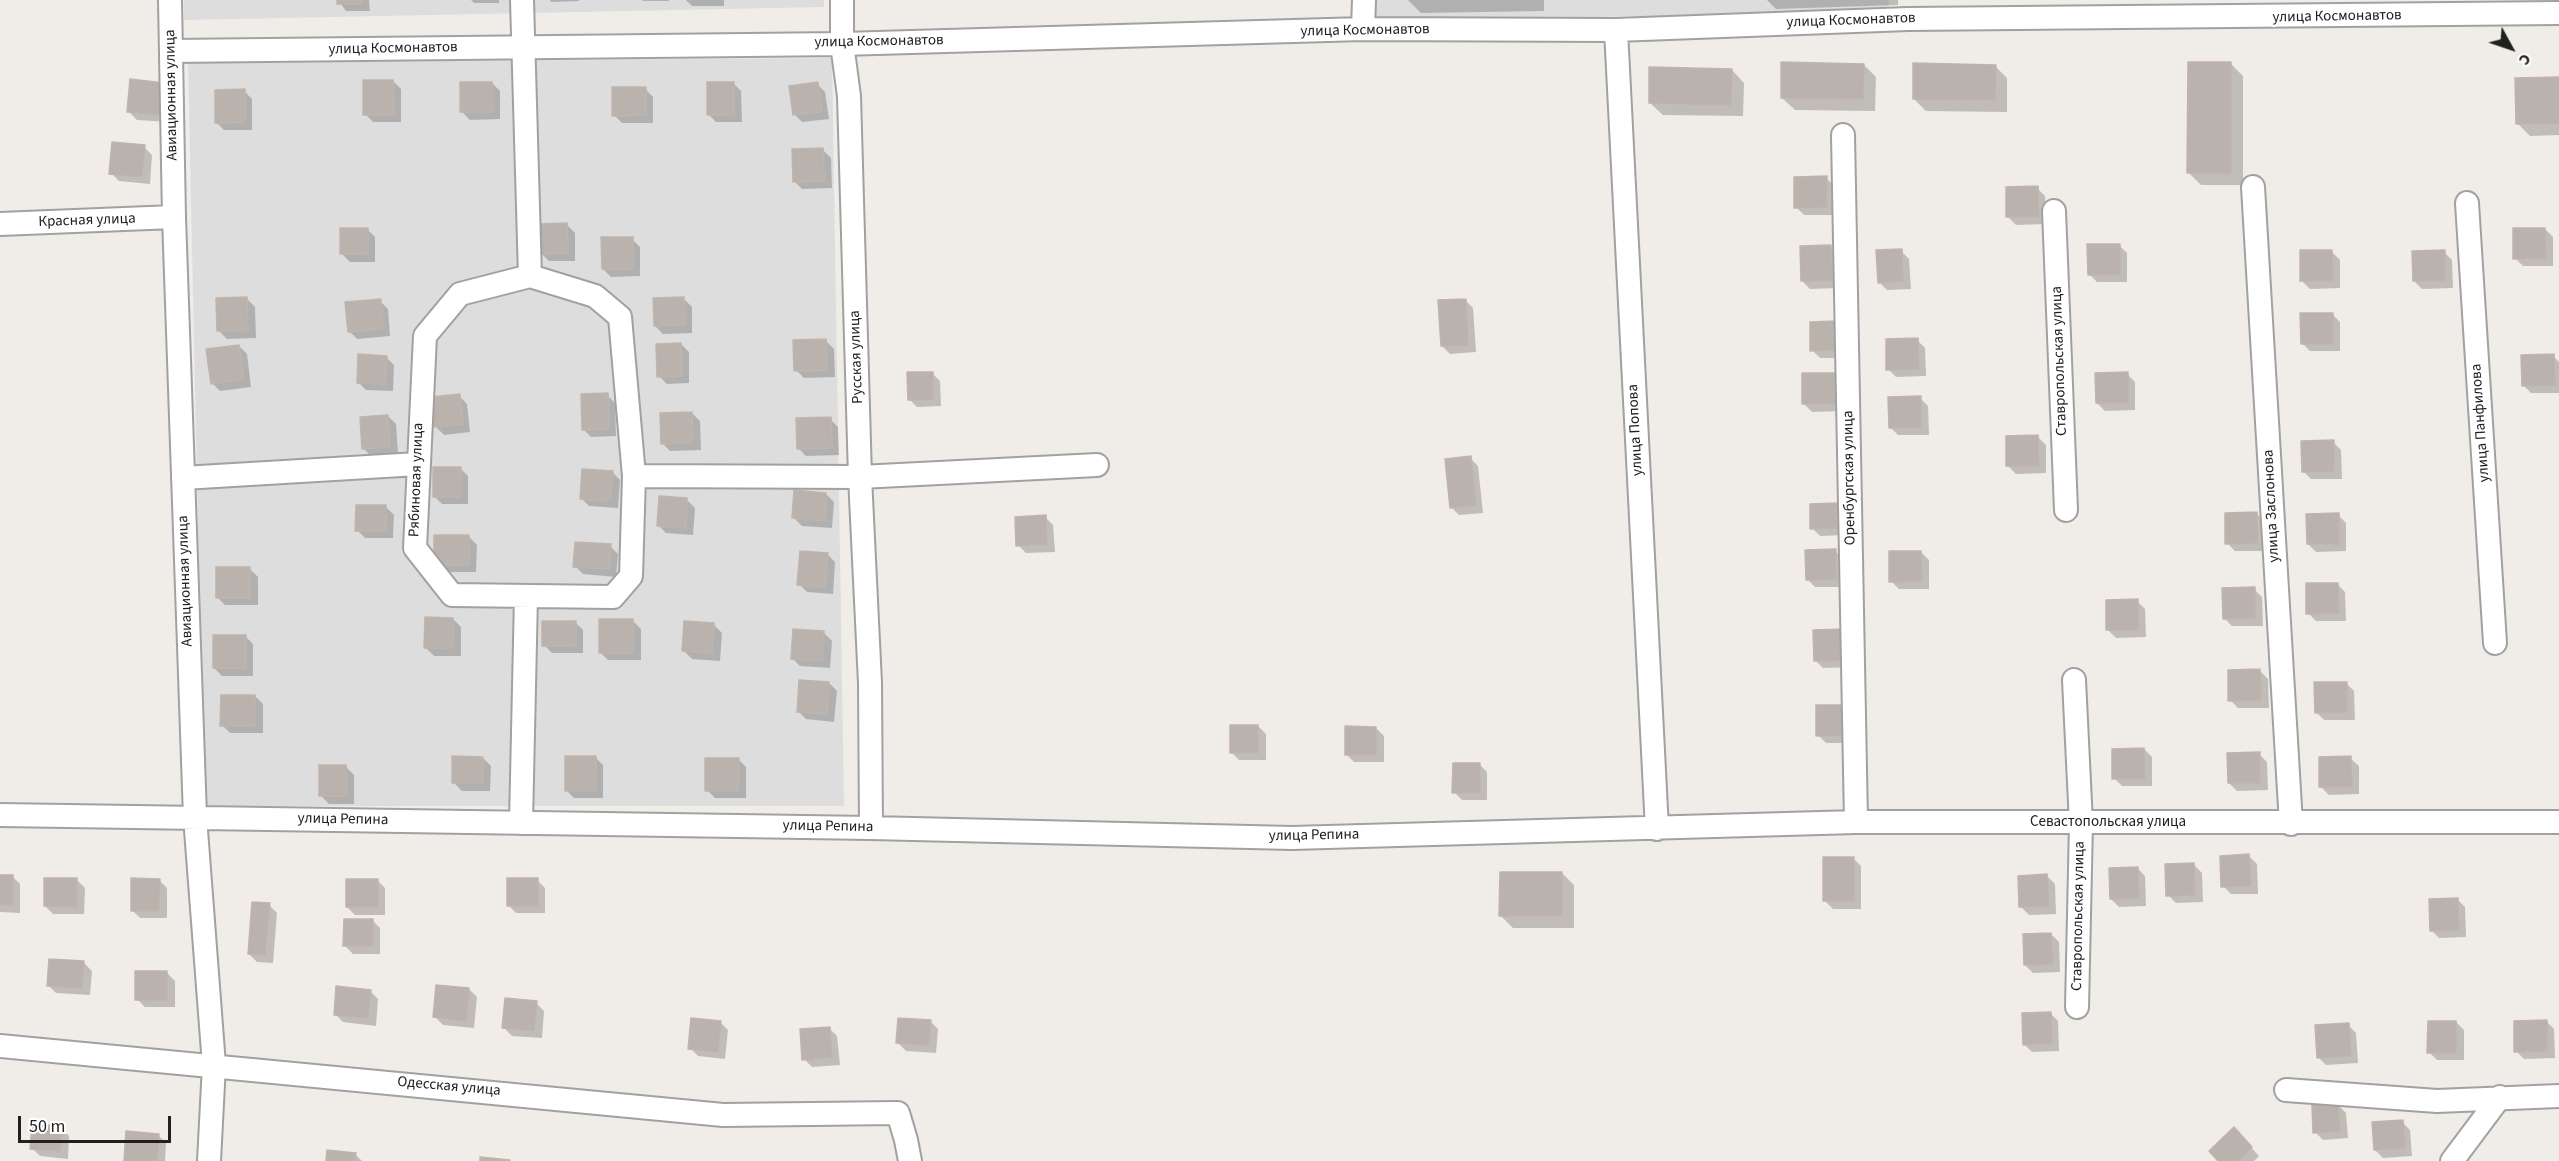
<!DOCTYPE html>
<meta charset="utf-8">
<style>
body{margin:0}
#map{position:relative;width:2559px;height:1161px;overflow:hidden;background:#f0ede8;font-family:"Source Sans 3",sans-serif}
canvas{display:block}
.north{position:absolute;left:2481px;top:18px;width:60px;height:60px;-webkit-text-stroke:4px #fff;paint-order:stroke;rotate:130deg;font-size:16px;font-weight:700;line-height:24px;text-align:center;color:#202020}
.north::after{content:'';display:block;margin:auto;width:21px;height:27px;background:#202020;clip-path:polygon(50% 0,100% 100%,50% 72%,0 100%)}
.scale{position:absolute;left:18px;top:1116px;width:153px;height:27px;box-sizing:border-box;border:3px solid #202020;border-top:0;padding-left:8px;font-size:18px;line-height:21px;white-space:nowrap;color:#202020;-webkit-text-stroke:4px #fff;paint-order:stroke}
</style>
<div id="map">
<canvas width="2559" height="1161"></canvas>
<div class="north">С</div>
<div class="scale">50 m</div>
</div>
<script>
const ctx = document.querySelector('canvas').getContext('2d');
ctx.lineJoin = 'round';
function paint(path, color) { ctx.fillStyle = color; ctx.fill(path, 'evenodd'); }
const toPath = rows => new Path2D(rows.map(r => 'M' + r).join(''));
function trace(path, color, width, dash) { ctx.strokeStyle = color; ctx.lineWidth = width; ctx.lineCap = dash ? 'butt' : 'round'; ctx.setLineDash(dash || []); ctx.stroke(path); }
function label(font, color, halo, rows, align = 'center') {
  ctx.font = font + ' "Source Sans 3",sans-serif'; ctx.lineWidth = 5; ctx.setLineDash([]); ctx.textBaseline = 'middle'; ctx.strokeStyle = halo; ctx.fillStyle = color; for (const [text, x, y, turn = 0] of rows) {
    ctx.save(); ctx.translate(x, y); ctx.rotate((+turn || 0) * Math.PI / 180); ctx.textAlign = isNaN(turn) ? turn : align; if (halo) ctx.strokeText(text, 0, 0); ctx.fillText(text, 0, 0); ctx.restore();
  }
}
paint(toPath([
 [184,0,824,0,824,7,184,20],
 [1374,0,1889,0,1888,14,1374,19],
 [832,58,844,806,204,806,188,63]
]), '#deddde');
paint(toPath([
 [338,0,369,0,370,11,346,11],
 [471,0,499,0,499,3,474,3],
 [550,0,579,0,579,1,551,2],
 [642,0,669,0,669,1,643,1],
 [686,0,724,0,724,6,692,6],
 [1408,0,1544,0,1544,11,1421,13],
 [1767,0,1898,0,1898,5,1776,9],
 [2231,64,2243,76,2243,185,2201,185,2189,173],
 [1864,65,1876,77,1875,111,1795,110,1782,98],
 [1995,66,2007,78,2007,112,1926,111,1914,99],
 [1732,70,1744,83,1743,116,1663,115,1650,103],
 [2559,79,2559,135,2530,136,2517,123],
 [131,81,169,122,137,120,129,112],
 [393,81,401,89,401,122,373,122,365,114],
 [492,83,500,91,500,119,470,120,462,112],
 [733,83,741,91,742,122,716,122,708,114],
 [817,84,825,92,829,119,802,122,794,114],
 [645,89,653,97,653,123,622,123,614,115],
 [244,91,252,99,252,130,224,130,216,122],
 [144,147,152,155,150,184,119,181,111,173],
 [823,150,831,158,832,188,802,189,794,181],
 [1826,178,1834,186,1835,215,1804,215,1796,207],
 [2037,188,2045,196,2046,224,2016,225,2008,217],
 [567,225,575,233,575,261,549,261,541,253],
 [367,229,375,237,375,262,350,262,342,254],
 [2545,229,2553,237,2553,266,2523,266,2515,258],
 [632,239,640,247,640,276,611,277,603,269],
 [2119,245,2127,253,2127,282,2097,282,2089,274],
 [1830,247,1838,255,1839,288,1810,289,1802,281],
 [1901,251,1909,259,1911,289,1887,290,1879,282],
 [2332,252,2340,260,2340,288,2310,289,2302,281],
 [2444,252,2452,260,2453,288,2422,289,2414,281],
 [247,299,255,307,256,338,227,339,219,331],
 [684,299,692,307,692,333,663,334,655,326],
 [1465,300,1473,308,1476,352,1450,354,1442,346],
 [380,301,388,309,390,336,357,339,349,331],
 [2332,314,2340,322,2340,351,2310,351,2302,343],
 [1812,323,1844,358,1820,358,1812,350],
 [1917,340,1925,348,1926,376,1896,377,1888,369],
 [826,341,834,349,835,377,804,378,796,370],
 [681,344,689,352,689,383,667,384,659,376],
 [239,346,247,354,251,387,220,391,212,383],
 [2553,356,2559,362,2559,393,2531,393,2523,385],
 [386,357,394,365,393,391,366,390,358,382],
 [932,373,940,381,941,406,917,407,909,399],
 [1835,374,1843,382,1843,411,1812,412,1804,404],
 [2127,374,2135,382,2135,410,2105,411,2097,403],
 [607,395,615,403,616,436,591,437,583,429],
 [459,396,467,404,470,432,444,435,436,427],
 [1920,398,1928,406,1929,435,1898,435,1890,427],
 [692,413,700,421,701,450,670,451,662,443],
 [388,416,396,424,398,454,371,456,363,448],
 [830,419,838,427,839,455,806,456,798,448],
 [2038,437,2046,445,2046,473,2016,474,2008,466],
 [2333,442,2341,450,2342,479,2311,479,2303,471],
 [1470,458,1478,466,1483,513,1459,515,1451,507],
 [460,468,468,476,468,504,442,504,434,496],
 [612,472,620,480,618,508,589,506,581,498],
 [826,494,834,502,832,528,802,526,794,518],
 [687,500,695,508,693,535,666,533,658,525],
 [1836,505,1844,513,1845,535,1820,536,1812,528],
 [386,507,394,515,393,538,365,538,357,530],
 [2257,514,2265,522,2265,551,2235,551,2227,543],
 [2338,515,2346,523,2346,551,2316,552,2308,544],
 [1045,517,1053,525,1055,552,1026,553,1018,545],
 [469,537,477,545,476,572,443,572,435,564],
 [610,546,618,554,616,577,583,574,575,566],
 [1835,551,1843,559,1844,587,1815,587,1807,579],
 [1921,552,1929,560,1929,589,1899,589,1891,581],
 [827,554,835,562,833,594,807,592,799,584],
 [250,569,258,577,258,605,225,605,217,597],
 [2337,584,2345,592,2346,621,2316,621,2308,613],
 [2254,589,2262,597,2263,626,2232,626,2224,618],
 [2137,601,2145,609,2146,637,2116,638,2108,630],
 [453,619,461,627,461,656,434,656,426,648],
 [633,621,641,629,641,660,608,660,600,652],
 [575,622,583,630,583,653,552,653,544,645],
 [714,625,722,633,720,661,692,659,684,651],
 [824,633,832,641,830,668,800,666,792,658],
 [245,636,253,644,253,676,222,676,214,668],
 [1853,639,1854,667,1823,668,1815,660],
 [2260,671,2268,679,2269,708,2238,708,2230,700],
 [829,683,837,691,834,722,806,719,798,711],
 [2346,683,2354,691,2355,720,2324,720,2316,712],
 [255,696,263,704,263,733,230,733,222,725],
 [1817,707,1856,743,1826,743,1818,735],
 [1258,726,1266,734,1266,760,1239,760,1231,752],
 [1376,728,1384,736,1384,762,1354,762,1346,754],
 [2144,749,2152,757,2152,786,2122,786,2114,778],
 [2259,754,2267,762,2268,790,2237,791,2229,783],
 [595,757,603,765,603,798,574,798,566,790],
 [483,758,491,766,490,791,462,791,454,783],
 [2350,758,2359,766,2359,794,2329,795,2321,787],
 [738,759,746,767,746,798,715,798,707,790],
 [1479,764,1487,772,1487,800,1462,800,1454,792],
 [346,767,354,775,354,804,329,804,321,796],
 [2249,856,2257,864,2258,894,2231,894,2223,886],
 [1853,858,1861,866,1861,909,1833,909,1825,901],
 [2194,865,2202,873,2203,902,2176,903,2168,895],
 [2137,868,2145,876,2146,906,2119,907,2111,899],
 [1562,873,1574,885,1574,928,1513,928,1501,916],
 [0,876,12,876,20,884,20,913,0,912],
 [2047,876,2055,884,2056,914,2029,915,2021,907],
 [77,880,85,888,84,914,53,914,45,906],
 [159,880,167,888,167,918,140,918,132,910],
 [377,880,385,888,385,915,355,915,347,907],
 [537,880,545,888,545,913,516,913,508,905],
 [2457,899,2465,907,2466,937,2439,938,2431,930],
 [269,905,277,913,273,963,257,962,249,954],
 [372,920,380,928,380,954,353,954,345,946],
 [2051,934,2059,942,2060,972,2033,973,2025,965],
 [84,963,92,971,90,995,56,993,48,985],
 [167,973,175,981,175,1007,145,1007,137,999],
 [469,989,477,997,474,1028,443,1025,435,1017],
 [370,991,378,999,376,1026,343,1022,335,1014],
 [536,1003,544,1011,542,1038,512,1036,504,1028],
 [2050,1013,2058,1021,2059,1051,2032,1052,2024,1044],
 [930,1021,938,1029,936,1053,906,1051,898,1043],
 [2546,1021,2554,1029,2555,1058,2524,1059,2516,1051],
 [720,1022,728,1030,725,1059,698,1056,690,1048],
 [2456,1022,2464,1030,2464,1060,2437,1060,2429,1052],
 [2348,1025,2356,1033,2358,1063,2326,1065,2318,1057],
 [829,1028,837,1036,840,1065,812,1067,804,1059],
 [2338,1105,2346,1113,2348,1138,2323,1140,2315,1132],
 [2402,1122,2410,1130,2412,1156,2383,1158,2375,1150],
 [61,1128,69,1136,68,1159,40,1156,32,1148],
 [2234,1129,2259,1156,2254,1161,2220,1161],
 [158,1135,166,1143,165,1161,125,1161],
 [355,1154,362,1161,327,1161]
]), '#0003');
const building = toPath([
 [337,0,362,0,362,4,337,4,337,0],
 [1781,62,1864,64,1863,99,1781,98,1781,62],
 [2188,62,2231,62,2231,173,2187,173,2188,62],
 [1913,63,1996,65,1995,100,1913,99,1913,63],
 [1649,67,1732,69,1731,105,1649,103,1649,67],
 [2559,77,2559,123,2516,124,2515,78,2559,77],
 [130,79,164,83,161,115,127,112,130,79],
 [363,80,393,80,394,115,363,115,363,80],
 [460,82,492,82,493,112,460,112,460,82],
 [707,82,734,82,734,114,707,115,707,82],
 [818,82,822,112,793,115,789,86,818,82],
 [612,87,646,87,646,115,612,116,612,87],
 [245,89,245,122,215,123,215,90,245,89],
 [112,142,145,145,142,177,109,174,112,142],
 [823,148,824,181,793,182,792,149,823,148],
 [1827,176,1827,207,1794,208,1794,177,1827,176],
 [2038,186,2039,217,2006,217,2006,187,2038,186],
 [567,223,568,253,539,254,539,224,567,223],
 [340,228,368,228,368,254,340,254,340,228],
 [2513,228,2545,228,2546,258,2513,259,2513,228],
 [601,237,633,237,633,269,602,269,601,237],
 [2087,244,2120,244,2120,275,2088,275,2087,244],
 [1831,245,1832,281,1801,281,1800,246,1831,245],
 [1902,249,1903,281,1878,283,1876,250,1902,249],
 [2300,250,2332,250,2333,281,2300,281,2300,250],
 [2445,250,2445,281,2413,281,2412,251,2445,250],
 [247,297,248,330,217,331,216,298,247,297],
 [684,297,685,325,654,326,653,298,684,297],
 [381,299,383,329,348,332,345,302,381,299],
 [1466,299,1468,345,1441,346,1438,300,1466,299],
 [2300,313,2333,313,2333,344,2301,344,2300,313],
 [1837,321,1837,350,1810,351,1810,322,1837,321],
 [1918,338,1919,369,1886,370,1886,339,1918,338],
 [826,339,827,370,794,371,793,340,826,339],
 [681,343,682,376,657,377,656,344,681,343],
 [239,345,244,379,211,384,206,349,239,345],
 [358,354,387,356,385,384,357,383,358,354],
 [2554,354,2555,385,2522,386,2521,355,2554,354],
 [907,372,933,372,933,399,908,400,907,372],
 [2128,372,2128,403,2096,403,2095,373,2128,372],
 [1802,373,1835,373,1836,404,1802,404,1802,373],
 [608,393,609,429,582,430,581,394,608,393],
 [460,394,463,424,434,427,431,397,460,394],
 [1921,396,1921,427,1889,428,1888,397,1921,396],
 [692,412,693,442,661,444,660,413,692,412],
 [388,415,390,447,362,449,360,417,388,415],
 [831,417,832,448,797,449,796,418,831,417],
 [2038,435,2039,466,2006,466,2006,436,2038,435],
 [2334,440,2334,471,2302,472,2301,441,2334,440],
 [1471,456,1476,505,1450,508,1445,459,1471,456],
 [433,467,461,467,460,497,433,497,433,467],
 [582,469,613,471,610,501,580,499,582,469],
 [794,490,826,493,825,521,792,518,794,490],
 [659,496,687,498,686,528,657,526,659,496],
 [1837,503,1837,528,1810,529,1810,504,1837,503],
 [356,505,386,505,386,531,355,531,356,505],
 [2257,512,2258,543,2225,544,2225,513,2257,512],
 [2339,513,2339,544,2307,544,2306,514,2339,513],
 [1046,515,1047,544,1016,546,1015,517,1046,515],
 [434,535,469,535,469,565,434,565,434,535],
 [575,542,611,544,609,569,573,567,575,542],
 [1836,549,1836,579,1806,580,1805,550,1836,549],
 [800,551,828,553,825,587,797,585,800,551],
 [1889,551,1921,551,1922,581,1889,582,1889,551],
 [216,567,250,567,250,598,216,598,216,567],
 [2306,583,2338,583,2339,613,2306,614,2306,583],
 [2255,587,2255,618,2223,619,2222,588,2255,587],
 [2138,599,2138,630,2106,630,2106,600,2138,599],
 [425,617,453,618,453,648,424,648,425,617],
 [599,619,633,619,633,653,599,653,599,619],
 [542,621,576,621,576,646,542,646,542,621],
 [684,621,714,623,712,653,682,651,684,621],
 [793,629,824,631,822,661,791,659,793,629],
 [1846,629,1846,660,1814,661,1813,630,1846,629],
 [213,635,246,635,246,668,213,668,213,635],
 [2260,669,2261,700,2228,701,2228,670,2260,669],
 [799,680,829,682,827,714,797,712,799,680],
 [2314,682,2347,682,2347,712,2315,713,2314,682],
 [221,695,255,695,255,726,220,726,221,695],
 [1816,705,1848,705,1849,735,1816,736,1816,705],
 [1230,725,1258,725,1258,753,1230,753,1230,725],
 [1345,726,1376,727,1376,755,1345,755,1345,726],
 [2144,748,2145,779,2112,779,2112,749,2144,748],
 [2260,752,2260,783,2228,783,2227,753,2260,752],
 [452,756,483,757,483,783,452,783,452,756],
 [565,756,596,756,596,791,565,791,565,756],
 [2351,756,2352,787,2319,787,2319,757,2351,756],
 [705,758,739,758,738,791,705,791,705,758],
 [1453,763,1480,763,1480,793,1452,793,1453,763],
 [319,765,346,765,347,796,319,796,319,765],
 [2249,854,2251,886,2221,887,2220,856,2249,854],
 [1823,857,1854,857,1854,901,1823,901,1823,857],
 [2194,863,2195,895,2166,896,2165,864,2194,863],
 [2138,867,2139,898,2110,899,2109,868,2138,867],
 [1500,872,1562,872,1562,916,1499,916,1500,872],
 [2047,874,2049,906,2019,907,2018,876,2047,874],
 [0,875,13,875,13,905,0,905,0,875],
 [44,878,77,878,77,907,44,906,44,878],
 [131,878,160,879,159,911,131,911,131,878],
 [507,878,538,878,538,906,507,906,507,878],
 [346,879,378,879,378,907,346,907,346,879],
 [2458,898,2459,930,2430,931,2429,899,2458,898],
 [252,902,270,903,265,955,248,954,252,902],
 [344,919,373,919,373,946,343,946,344,919],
 [2051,933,2053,964,2024,965,2023,934,2051,933],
 [49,959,84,961,82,988,47,986,49,959],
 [135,971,167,971,167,1000,135,1000,135,971],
 [436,985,469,988,466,1021,433,1017,436,985],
 [336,986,371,990,368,1018,334,1015,336,986],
 [505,998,537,1001,534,1031,502,1028,505,998],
 [2051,1012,2052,1043,2023,1045,2022,1013,2051,1012],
 [691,1018,721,1021,718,1052,688,1049,691,1018],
 [898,1018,931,1020,929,1045,896,1043,898,1018],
 [2547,1020,2547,1051,2514,1052,2514,1021,2547,1020],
 [2428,1021,2456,1021,2456,1053,2427,1053,2428,1021],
 [2349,1023,2351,1056,2317,1058,2315,1025,2349,1023],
 [830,1027,832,1057,802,1060,800,1029,830,1027],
 [2338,1103,2340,1131,2313,1133,2312,1105,2338,1103],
 [2403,1120,2405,1148,2374,1150,2372,1122,2403,1120],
 [32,1124,62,1126,60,1151,30,1149,32,1124],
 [2234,1127,2252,1147,2238,1161,2218,1161,2209,1151,2234,1127],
 [126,1131,159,1134,157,1161,124,1161,126,1131],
 [327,1150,356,1153,355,1161,326,1161,327,1150],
 [480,1157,510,1160,510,1161,480,1161,480,1157]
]);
paint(building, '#b9b2ad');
trace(building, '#c1b4ab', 1.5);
const minor = toPath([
 [170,0,174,217,195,817,214,1065,209,1161],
 [522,0,530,276,460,294,425,336,415,548,452,595,613,597,631,576,634,476,860,477,870,683,871,828],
 [842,0,842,44,849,96,860,477,1097,465],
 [1363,29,1364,0],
 [1616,30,1657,829],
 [171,51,842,44,1363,29,1616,30,1908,19,2559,13],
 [1843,135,1856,822],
 [2253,187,2291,824],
 [2467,203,2495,643],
 [2054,211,2066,510],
 [0,224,174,217],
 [530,276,595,296,620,317,634,476],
 [183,478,418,464],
 [2074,680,2081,823,2077,1007],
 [0,815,871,828,1292,838,1856,822,2559,822],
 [521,823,526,596],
 [0,1046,723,1115,898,1113,906,1140,910,1161],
 [2286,1090,2437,1101,2559,1096],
 [2452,1161,2500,1097]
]);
trace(minor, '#a1a1a1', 26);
trace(minor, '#fff', 22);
label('15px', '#202020', '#fff', [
 ["улица Космонавтов",2337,17,-1],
 ["улица Космонавтов",1851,21,-2],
 ["улица Космонавтов",1365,31,-1],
 ["улица Космонавтов",879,42,-1],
 ["улица Космонавтов",393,49,-1],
 ["Авиационная улица",172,95,-91],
 ["Красная улица",87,221,-2],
 ["Русская улица",857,357,-92],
 ["Ставропольская улица",2060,361,-92],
 ["улица Панфилова",2481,423,-94],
 ["улица Попова",1636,430,-93],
 ["Оренбургская улица",1850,478,-91],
 ["Рябиновая улица",417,480,-88],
 ["улица Заслонова",2272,506,-93],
 ["Авиационная улица",186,581,-92],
 ["улица Репина",343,820,1],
 ["Севастопольская улица",2108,823],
 ["улица Репина",828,827,1],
 ["улица Репина",1314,836,-1],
 ["Ставропольская улица",2079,916,-89],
 ["Одесская улица",449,1087,5]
]);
</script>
